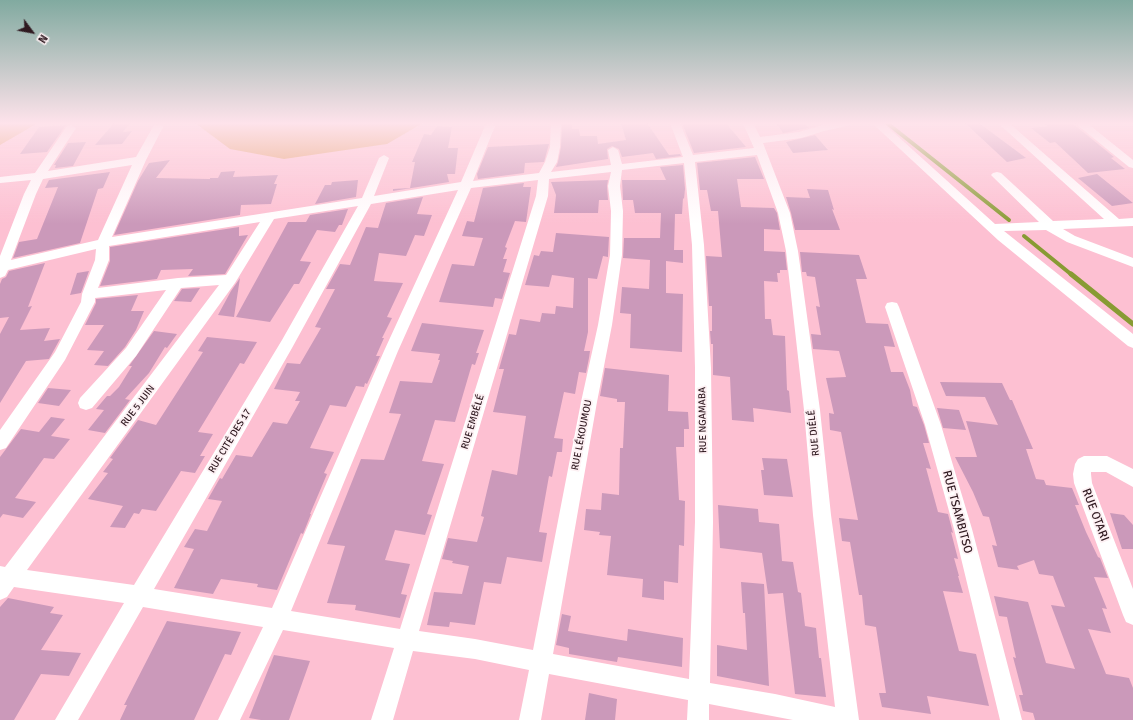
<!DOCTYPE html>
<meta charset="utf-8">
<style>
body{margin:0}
#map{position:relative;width:1133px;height:720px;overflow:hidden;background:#fdc0d2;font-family:Signika,sans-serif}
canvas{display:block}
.north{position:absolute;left:12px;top:12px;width:40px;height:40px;-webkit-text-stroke:3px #fdf0f3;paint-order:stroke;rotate:122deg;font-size:11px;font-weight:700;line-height:16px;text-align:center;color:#2f1920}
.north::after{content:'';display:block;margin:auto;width:14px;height:18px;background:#2f1920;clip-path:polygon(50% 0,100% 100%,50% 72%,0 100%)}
</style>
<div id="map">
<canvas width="1133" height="720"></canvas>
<div class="north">N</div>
</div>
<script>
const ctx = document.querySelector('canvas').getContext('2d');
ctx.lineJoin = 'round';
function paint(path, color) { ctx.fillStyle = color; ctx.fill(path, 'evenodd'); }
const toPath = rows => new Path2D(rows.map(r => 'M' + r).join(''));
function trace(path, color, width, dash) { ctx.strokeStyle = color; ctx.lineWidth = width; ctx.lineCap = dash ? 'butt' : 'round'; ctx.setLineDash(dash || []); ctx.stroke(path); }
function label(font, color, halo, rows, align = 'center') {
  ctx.font = font + ' Signika,sans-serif'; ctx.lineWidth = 3.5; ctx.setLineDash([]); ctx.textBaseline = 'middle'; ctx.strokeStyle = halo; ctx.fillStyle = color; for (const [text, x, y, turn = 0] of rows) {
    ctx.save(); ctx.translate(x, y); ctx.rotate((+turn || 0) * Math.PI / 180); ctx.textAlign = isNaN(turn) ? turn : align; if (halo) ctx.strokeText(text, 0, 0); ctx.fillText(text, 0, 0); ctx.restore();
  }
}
paint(toPath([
 [0,123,38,123,0,145],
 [195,123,423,123,387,144,284,159,230,149]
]), '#e29d65');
trace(toPath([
 [887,123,1009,220],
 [1024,236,1072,275]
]), '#889b33', 4);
trace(toPath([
 [1071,274,1133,324]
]), '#889b33', 5);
paint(toPath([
 [114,123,130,123,123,132,132,131,122,144,95,145],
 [562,123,572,123,572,129,579,129,580,136,597,136,598,144,626,140,621,123,647,123,669,155,680,154,681,156,656,159,653,153,622,157,619,149,612,146,607,149,608,159,556,167,558,162,561,147],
 [682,123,726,123,746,147,694,153],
 [776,123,804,123,809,128,783,133],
 [965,123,979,123,1026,158,1007,162],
 [1044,123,1072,123,1114,157,1111,158,1125,169,1088,173,1055,142,1050,143,1031,128,1047,126],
 [66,125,47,152,20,154,39,127],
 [437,126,452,127,448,148,458,148,455,174,447,174,449,182,393,191,393,189,410,188,415,162,412,162,424,134,431,135],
 [815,135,828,150,793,153,786,142],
 [86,142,73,166,55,168,56,165,54,165,68,143],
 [549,144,544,162,525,163,524,173,478,179,477,174,488,147],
 [755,157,764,179,737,179,741,207,774,208,777,213,780,230,764,229,764,251,785,252,787,270,780,270,780,273,777,273,778,282,764,281,765,319,771,319,773,335,785,336,787,390,789,391,791,413,753,408,754,422,732,420,730,377,713,375,713,344,711,344,710,331,712,331,712,306,709,306,706,256,722,257,718,211,711,211,707,190,700,190,697,163],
 [170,160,156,178,210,179,210,178,218,178,221,172,235,171,233,177,278,175,274,184,277,184,271,204,241,205,240,215,114,235,138,181,149,163],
 [683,165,685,189,684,199,683,198,682,214,675,214,674,250,683,250,683,263,666,261,666,293,683,294,682,352,630,348,631,314,620,313,622,287,649,289,650,260,623,258,624,238,660,238,661,213,635,213,633,200,623,200,622,180,666,180,660,167],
 [110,172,103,188,98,189,80,243,13,258,19,242,37,239,58,187,45,188,49,180],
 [1097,174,1133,203,1112,206,1078,178],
 [358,180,356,197,315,204,325,185,331,185,332,182],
 [608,180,607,186,608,200,599,200,598,213,554,213,556,195,551,182],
 [524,183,523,187,531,187,526,222,515,221,505,247,507,248,503,259,507,259,503,272,510,273,502,299,495,298,493,307,439,302,452,264,474,266,483,238,462,236,467,221,474,222,483,188],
 [807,189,828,190,834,210,832,209,840,230,795,230,791,213,786,197,810,198],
 [423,197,417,214,432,215,424,236,415,235,406,256,379,253,374,281,403,283,387,317,392,318,382,338,384,338,376,356,380,356,367,384,365,383,364,387,356,386,346,407,330,405,310,448,334,452,324,473,327,474,310,514,311,514,303,534,301,533,277,590,257,587,258,584,221,579,213,594,174,588,194,549,184,547,195,529,207,531,222,501,208,499,220,478,222,479,236,455,252,457,273,422,287,424,300,401,295,401,300,392,274,389,287,363,300,364,321,328,315,327,335,289,326,289,340,264,350,265,366,227,378,228,386,203],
 [348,209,342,225,339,225,335,232,317,230,300,261,311,262,299,284,294,284,270,322,236,317,288,222,306,222,310,215],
 [239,227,239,236,248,235,225,274,188,276,193,269,161,270,157,279,100,286,110,261,110,247],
 [556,233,609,237,608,255,608,257,603,256,597,279,588,278,588,332,584,351,590,351,589,358,586,373,579,372,575,394,564,392,554,438,563,439,562,452,557,452,552,477,549,476,539,532,547,533,542,562,507,557,501,584,484,582,475,625,450,622,449,627,427,625,434,592,462,594,469,566,452,563,453,561,442,559,448,538,477,542,484,517,481,516,492,470,517,475,526,416,493,412,504,369,499,369,509,334,516,335,520,319,540,322,542,313,555,314,556,306,573,308,574,278,552,275,549,287,525,285,534,255,539,256,541,251,553,252],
 [800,252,859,255,867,279,856,279,866,323,888,324,895,347,884,346,891,372,903,372,910,390,913,406,917,407,924,425,929,443,923,443,931,469,926,468,938,512,948,514,953,533,951,532,958,559,954,558,959,576,958,576,963,593,943,591,959,651,976,654,989,706,927,696,931,714,882,707,879,693,886,693,876,627,865,625,862,595,859,595,850,542,842,541,839,518,858,520,841,432,830,430,829,413,834,414,826,378,846,377,839,351,813,349,811,334,821,335,816,306,820,307,815,277,807,276,806,272,802,272],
 [45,263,28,307,32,306,20,330,50,328,44,341,60,339,49,359,26,361,0,403,0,334,9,317,0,318,0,284,2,279,6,277,9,271],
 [89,271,81,293,70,295,77,273],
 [240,278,234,317,218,315,231,291],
 [200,288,191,302,174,301,182,289],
 [138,295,131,311,144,311,136,330,125,347,108,366,94,365,104,351,87,350,104,325,85,325,96,303,96,299],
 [422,323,484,330,476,353,479,353,475,365,472,364,455,422,435,420,422,461,444,464,427,514,432,515,425,535,395,530,385,560,410,564,401,594,407,595,400,618,355,610,356,605,327,603,345,546,327,544,361,459,384,460,401,414,389,413,400,381,432,383,440,360,438,360,440,354,411,351],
 [154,331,177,334,167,348,165,347,149,373,125,399,130,400,105,433,88,430,104,410,96,409,107,396,110,396,119,387,132,366,129,366],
 [207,337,257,342,244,364,240,363,198,432,213,434,200,456,205,456,195,473,181,471,156,511,142,509,139,514,134,513,125,528,110,527,123,506,88,499,108,473,103,472,113,459,110,458,138,420,156,425,203,352,198,351],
 [605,368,669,375,668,411,688,412,689,429,684,429,684,447,676,447,679,500,685,501,684,546,679,545,678,583,664,581,664,600,642,597,643,579,607,575,611,536,599,535,600,532,584,530,586,509,601,510,602,493,619,495,620,448,623,448,625,402,617,402,617,399,600,396],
 [940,382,1002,383,1010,400,1012,400,1033,449,1026,449,1036,479,1044,480,1046,485,1072,488,1079,505,1075,505,1086,532,1098,557,1100,558,1108,578,1094,577,1107,609,1102,608,1111,633,1088,629,1106,674,1129,678,1133,688,1133,720,1035,720,1033,713,1023,711,1019,695,1023,695,1013,657,1016,658,1007,617,999,616,994,596,1028,602,1046,663,1075,669,1051,605,1065,607,1053,576,1039,574,1034,560,1017,566,1019,570,998,567,992,545,997,546,989,517,983,516,973,492,955,457,977,457,966,421,998,425,985,397,946,396],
 [48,388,71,390,59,406,38,403],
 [937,408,959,410,966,430,943,428],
 [51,417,65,419,51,436,70,439,54,459,44,458,15,498,36,502,23,518,3,514,0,518,0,457,21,429,39,432],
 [762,458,787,459,793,497,764,495,761,470,764,470],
 [718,505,758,509,759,522,779,524,782,561,793,562,798,592,801,593,805,626,816,628,819,658,821,658,826,697,795,694,783,593,768,594,762,553,720,548],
 [1110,513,1124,515,1133,525,1133,549,1122,549],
 [741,582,764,584,769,686,717,676,717,645,747,650,745,613,743,613],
 [8,598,54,607,50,613,63,615,41,650,81,653,69,676,41,674,14,720,0,720,0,607],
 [562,614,571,616,568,631,627,641,628,629,683,638,682,667,618,657,617,662,569,654,569,648,556,645],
 [167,621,241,632,231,655,225,654,194,720,120,720,127,705,124,705],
 [274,655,310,661,289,720,261,720,249,718],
 [589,693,617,699,615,720,585,720]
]), '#cb99ba');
paint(toPath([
 [489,123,494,124,495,126,473,181,539,173,545,162,550,147,551,123,561,123,560,147,557,162,551,172,611,165,608,150,613,147,618,150,622,164,683,157,670,123,680,123,693,155,754,148,743,123,753,123,760,137,799,132,830,123,851,123,850,125,824,131,801,138,763,143,790,213,798,251,820,410,831,515,859,720,793,720,709,704,709,720,687,720,688,700,549,674,541,720,519,720,529,670,475,659,413,651,393,720,371,720,394,648,283,630,240,720,218,720,263,627,143,607,78,720,55,720,124,603,14,587,7,597,0,600,0,566,5,567,219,285,181,288,136,356,92,408,86,410,80,408,78,403,80,398,126,348,166,290,95,298,95,302,65,360,6,448,0,450,0,430,55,352,81,302,82,294,95,260,96,249,8,270,5,276,0,278,0,256,24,194,31,180,0,183,0,177,35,173,67,126,71,125,76,128,48,171,136,157,154,125,162,125,163,127,146,160,112,237,362,198,379,158,384,155,389,158,374,196,461,182,485,126,489,123],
 [757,155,778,213,786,251,804,410,813,515,835,707,775,694,710,683,713,522,711,368,704,245,695,162,757,155],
 [684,163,692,245,695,368,695,522,689,679,553,654,597,402,612,325,622,255,623,211,620,186,622,170,684,163],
 [132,165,98,240,11,260,36,194,43,179,132,165],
 [611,172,608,186,611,211,610,255,598,325,581,402,533,650,475,639,419,631,548,196,549,179,611,172],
 [538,180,536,196,400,629,291,611,398,351,471,188,538,180],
 [458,190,384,351,272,608,154,589,292,348,371,204,458,190],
 [358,206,282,340,134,585,27,570,235,283,274,219,358,206],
 [260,222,226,275,178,278,98,288,109,260,109,246,260,222],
 [872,123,883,123,995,224,1039,222,993,177,991,175,993,173,997,172,1001,173,1053,221,1104,219,998,123,1009,123,1119,219,1133,218,1133,226,1063,229,1075,236,1133,258,1133,267,1067,242,1046,230,1004,231,1133,334,1133,348,1128,346,998,240,872,123],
 [1075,123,1087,123,1133,160,1133,168,1129,167,1075,123],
 [892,302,897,303,899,307,941,425,972,529,1022,720,1000,720,954,529,925,425,885,307,887,303,892,302],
 [1084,456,1107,456,1133,469,1133,487,1106,472,1091,472,1091,474,1092,483,1133,589,1133,625,1126,622,1123,615,1074,483,1073,474,1075,464,1078,459,1084,456]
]), '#fff');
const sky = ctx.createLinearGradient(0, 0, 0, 224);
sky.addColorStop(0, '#81aaa0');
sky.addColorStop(0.55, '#fee3eb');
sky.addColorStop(1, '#fee3eb00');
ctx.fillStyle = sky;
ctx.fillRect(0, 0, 1133, 224);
label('10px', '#2f1920', '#fdf0f3', [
 ["RUE 5 JUIN",138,406,-53],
 ["RUE NGAMABA",703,420,-91],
 ["RUE EMBÉLÉ",473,422,-73],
 ["RUE DIÉLÉ",814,433,-96],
 ["RUE LÉKOUMOU",582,435,-79],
 ["RUE CITÉ DES 17",230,441,-59]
]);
label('12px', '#2f1920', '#fdf0f3', [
 ["RUE TSAMBITSO",957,512,75],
 ["RUE OTARI",1095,515,69]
]);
</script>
